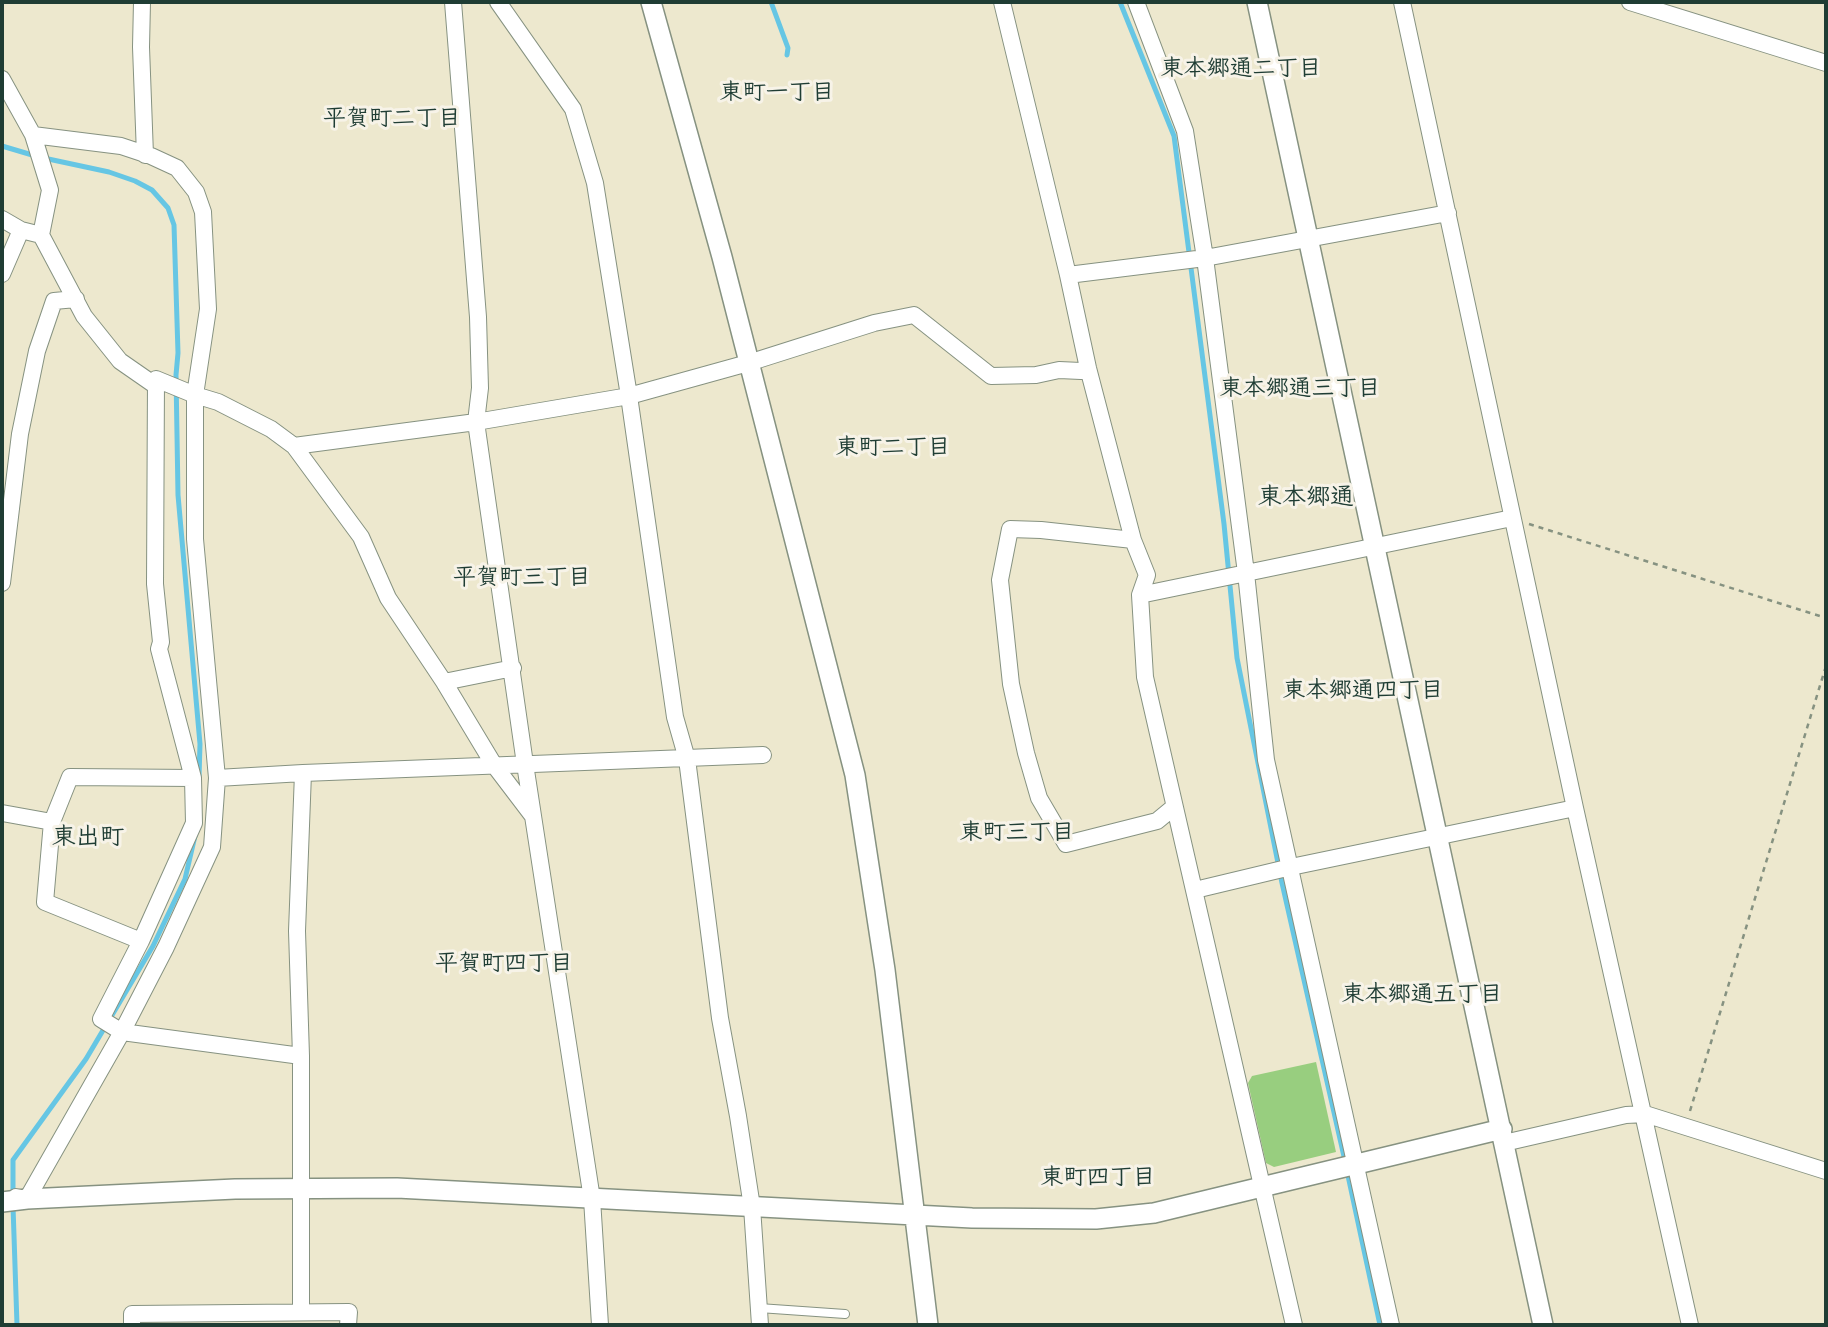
<!DOCTYPE html>
<meta charset="utf-8">
<style>
body{margin:0}
#map{position:relative;width:1828px;height:1327px;overflow:hidden;background:#ede8ce;font-family:Mali,sans-serif}
canvas{display:block}
.frame{position:absolute;inset:0;border:4px solid #1f3d34;pointer-events:none}
</style>
<div id="map">
<canvas width="1828" height="1327"></canvas>
<div class="frame"></div>
</div>
<script>
const ctx = document.querySelector('canvas').getContext('2d');
ctx.lineJoin = 'round';
function paint(path, color) { ctx.fillStyle = color; ctx.fill(path, 'evenodd'); }
const toPath = rows => new Path2D(rows.map(r => 'M' + r).join(''));
function trace(path, color, width, dash) { ctx.strokeStyle = color; ctx.lineWidth = width; ctx.lineCap = dash ? 'butt' : 'round'; ctx.setLineDash(dash || []); ctx.stroke(path); }
function label(font, color, halo, rows, align = 'center') {
  ctx.font = font + ' Mali,"Klee One",sans-serif'; ctx.lineWidth = 6; ctx.setLineDash([]); ctx.textBaseline = 'middle'; ctx.strokeStyle = halo; ctx.fillStyle = color; for (const [text, x, y, turn = 0] of rows) {
    ctx.save(); ctx.translate(x, y); ctx.rotate((+turn || 0) * Math.PI / 180); ctx.textAlign = isNaN(turn) ? turn : align; if (halo) ctx.strokeText(text, 0, 0); ctx.fillText(text, 0, 0); ctx.restore();
  }
}
paint(toPath([
 [1316,1062,1336,1152,1274,1167,1266,1163,1248,1083,1252,1076]
]), '#98ce7f');
trace(toPath([
 [771,2,788,48,787,55],
 [1120,2,1174,136,1224,524,1237,658,1282,883,1345,1161],
 [2,146,39,157,109,172,135,181,152,190,168,208,174,225,178,353,176,375,178,495,200,744,199,778],
 [1347,1171,1380,1325],
 [13,1196,13,1160,86,1059,153,946,185,879,195,836],
 [13,1206,17,1325]
]), '#66c6e4', 5);
const service = toPath([
 [759,1308,845,1314]
]);
const minor = toPath([
 [142,2,141,47,145,155],
 [453,2,478,317,480,388,476,422,525,764,592,1199,600,1325],
 [498,2,573,109,595,183,629,396,675,717,687,759,720,1018,738,1116,752,1207,760,1325],
 [1002,2,1068,275,1088,368,1133,540,1147,575,1140,595,1145,677,1294,1325],
 [1136,2,1185,131,1205,258,1246,573,1266,760,1391,1325],
 [1402,2,1575,808,1690,1325],
 [1630,2,1826,63],
 [2,79,33,135,50,190,41,235,84,316,120,361,156,386],
 [2,219,21,230],
 [2,274,21,230,41,235],
 [1068,275,1205,258,1448,213],
 [294,446,476,422,629,396,748,363,874,323,914,315,991,376,1036,375,1059,370,1081,371,1088,368],
 [1133,540,1041,530,1010,529,1000,580,1011,684,1026,753,1039,798,1066,844,1157,821,1174,807],
 [2,583,20,434,37,351,54,301,76,299],
 [1140,595,1512,518],
 [444,682,494,765,532,815],
 [217,778,303,773,763,755],
 [2,813,52,822],
 [1195,890,1291,867,1575,808],
 [141,941,45,902,52,822,70,777,193,778],
 [301,1056,122,1032,101,1019,141,941,194,823,193,778,159,649,161,642,155,584,156,379,195,395,218,402,271,429,294,446,361,537,388,598,444,682,513,668],
 [1504,1143,1626,1115,1645,1114,1826,1171],
 [16,1197,27,1199,122,1032,166,947,212,847,217,778,195,539,195,395,208,309,203,212,196,192,177,168,151,156,121,146,33,135],
 [301,1312,301,1056,297,931,303,773],
 [132,1325,132,1314,349,1312,348,1325]
]);
const tertiary = toPath([
 [651,2,722,257,855,775,885,970,928,1325],
 [1257,2,1543,1325],
 [2,1202,27,1199,235,1189,397,1188,972,1218,1096,1219,1154,1213,1502,1129]
]);
trace(service, '#869281', 10);
trace(minor, '#869281', 18);
trace(tertiary, '#869281', 22);
trace(toPath([
 [1529,524,1826,618],
 [1690,1111,1826,666]
]), '#869281', 2.5, [5, 5]);
trace(service, '#fff', 8);
trace(minor, '#fff', 16);
trace(tertiary, '#fff', 19);
label('bold 23px', '#1f3d34', '#f7f3e8', [
 ["東本郷通二丁目",1241,68],
 ["東町一丁目",777,92],
 ["平賀町二丁目",392,118],
 ["東本郷通三丁目",1300,388],
 ["東町二丁目",893,447],
 ["平賀町三丁目",522,577],
 ["東本郷通四丁目",1363,690],
 ["東町三丁目",1017,832],
 ["平賀町四丁目",504,963],
 ["東本郷通五丁目",1422,994],
 ["東町四丁目",1098,1177]
]);
label('bold 24px', '#1f3d34', '#f7f3e8', [
 ["東本郷通",1306,497],
 ["東出町",88,837]
]);
</script>
